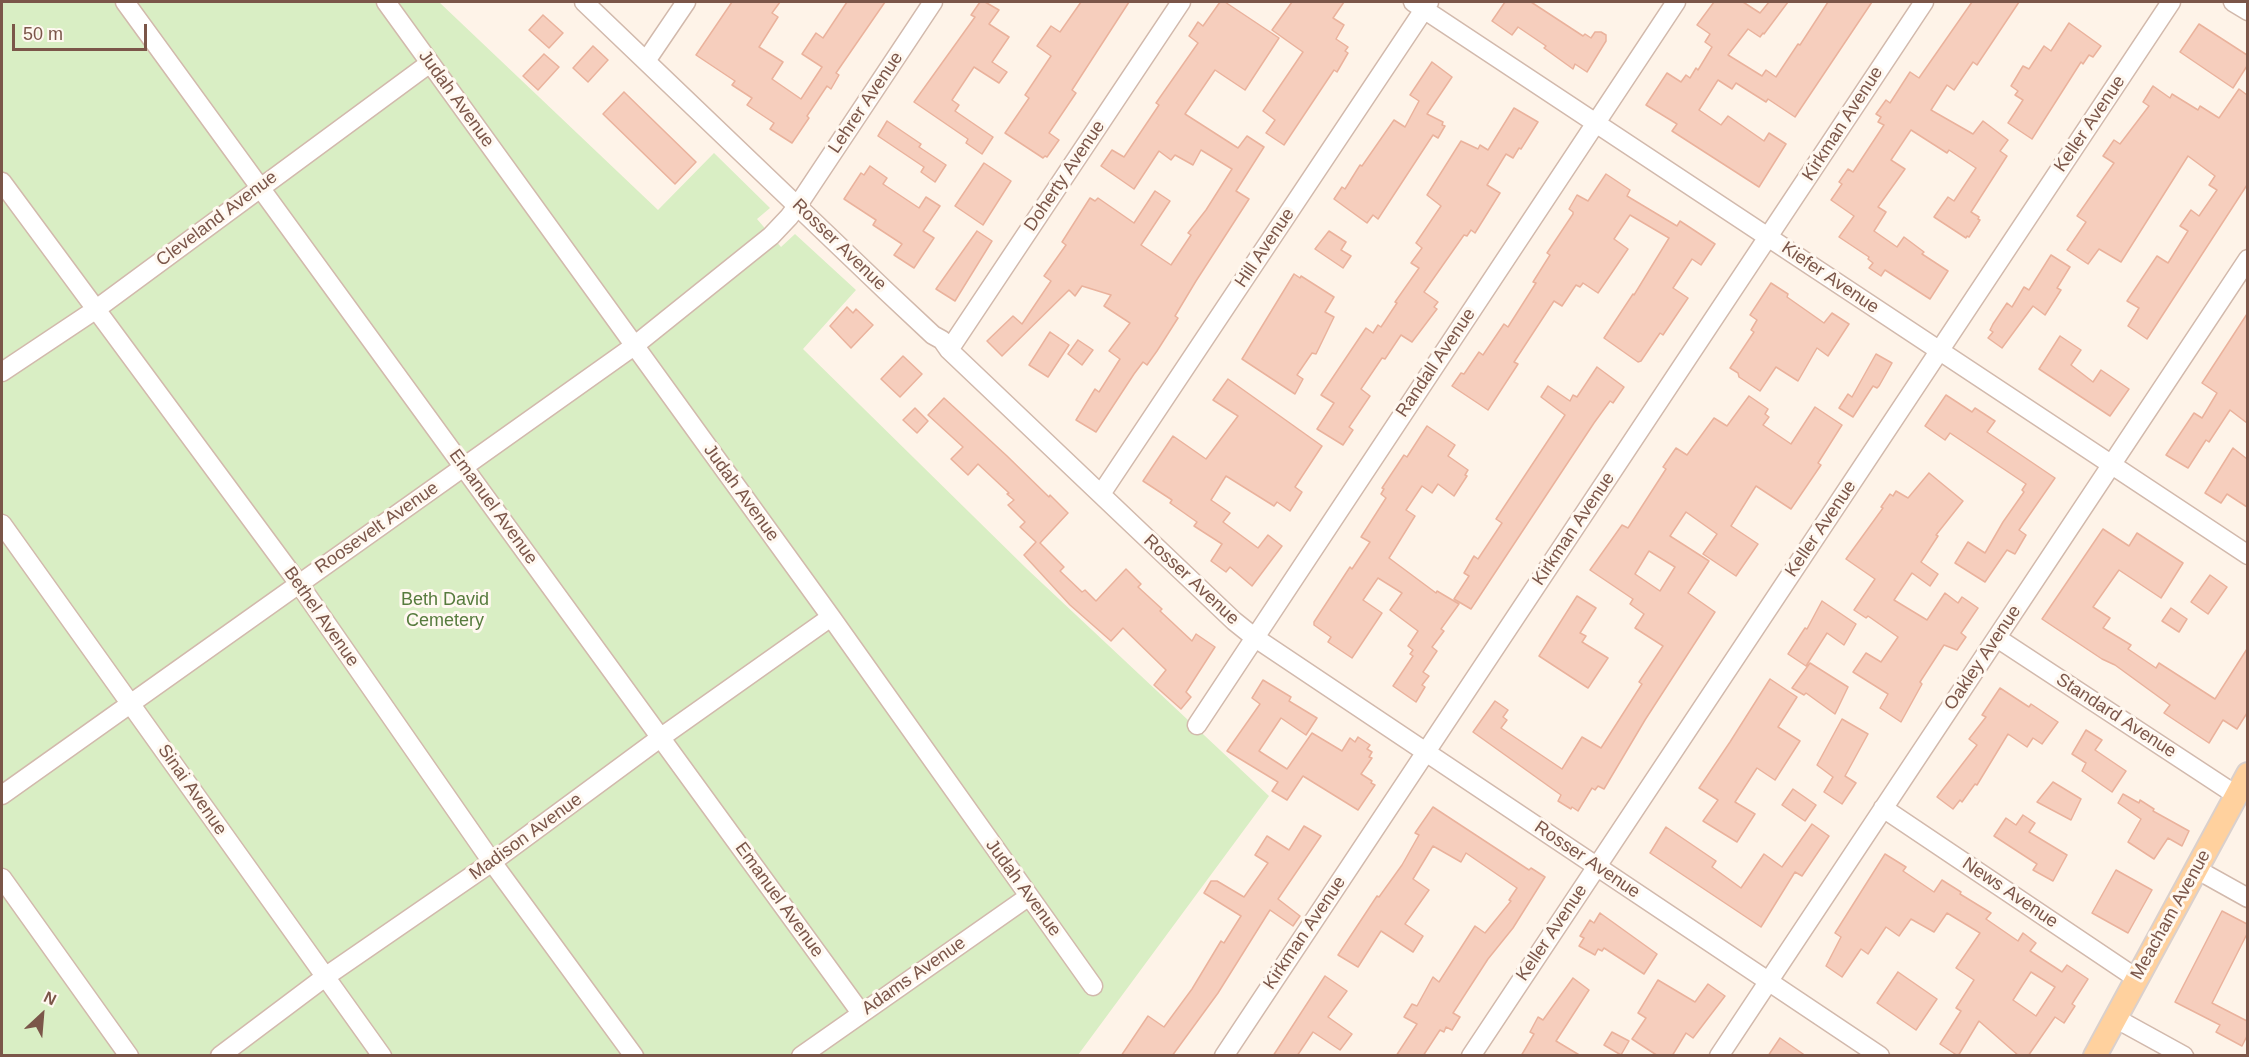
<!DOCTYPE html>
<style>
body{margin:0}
#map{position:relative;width:2249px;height:1057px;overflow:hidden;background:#fef3e8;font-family:Arial,sans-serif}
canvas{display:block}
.frame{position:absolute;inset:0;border:3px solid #7b5649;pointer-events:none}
.north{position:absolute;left:12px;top:985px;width:60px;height:60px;-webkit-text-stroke:4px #fff8f0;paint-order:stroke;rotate:26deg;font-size:16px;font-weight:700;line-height:24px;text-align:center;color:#7b5649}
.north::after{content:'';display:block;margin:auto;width:21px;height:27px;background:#7b5649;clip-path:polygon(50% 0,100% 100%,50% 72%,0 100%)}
.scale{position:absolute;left:12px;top:24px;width:135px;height:27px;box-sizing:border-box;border:3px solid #7b5649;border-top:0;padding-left:8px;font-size:18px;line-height:21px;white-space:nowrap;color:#7b5649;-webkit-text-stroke:4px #fff8f0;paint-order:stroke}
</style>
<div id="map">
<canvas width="2249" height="1057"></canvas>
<div class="frame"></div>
<div class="north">N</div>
<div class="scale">50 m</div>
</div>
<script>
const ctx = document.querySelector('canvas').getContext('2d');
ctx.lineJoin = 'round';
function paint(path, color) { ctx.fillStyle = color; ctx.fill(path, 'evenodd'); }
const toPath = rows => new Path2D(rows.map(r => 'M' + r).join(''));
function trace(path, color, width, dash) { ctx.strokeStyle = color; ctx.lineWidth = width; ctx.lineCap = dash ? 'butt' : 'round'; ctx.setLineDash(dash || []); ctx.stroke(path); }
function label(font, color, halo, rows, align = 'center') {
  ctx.font = font + ' Arial,sans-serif'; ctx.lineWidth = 6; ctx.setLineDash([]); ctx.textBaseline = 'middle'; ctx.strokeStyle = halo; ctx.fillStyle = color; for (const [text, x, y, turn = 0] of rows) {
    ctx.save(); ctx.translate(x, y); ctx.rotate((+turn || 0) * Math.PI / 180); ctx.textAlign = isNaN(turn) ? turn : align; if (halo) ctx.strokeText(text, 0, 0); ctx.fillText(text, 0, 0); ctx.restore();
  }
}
paint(toPath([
 [2,2,439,2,658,210,714,153,770,208,757,219,781,247,795,234,856,290,803,349,1027,569,1269,796,1078,1055,2,1056]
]), '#d9eec4');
const building = toPath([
 [732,2,780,2,772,13,778,17,759,47,783,62,772,79,801,99,822,67,802,54,816,33,823,38,847,2,885,2,836,73,839,75,831,89,827,86,807,116,809,118,792,143,770,129,774,123,747,105,752,98,732,85,735,81,696,55,732,2],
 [980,2,985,2,999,10,989,24,1009,37,992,62,1007,72,999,83,974,67,952,100,959,105,955,111,993,137,982,154,966,143,968,139,914,102,975,17,971,15,980,2],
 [1081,2,1129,2,1072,90,1076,93,1049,133,1059,140,1047,157,1045,156,1043,158,1005,133,1029,98,1025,95,1051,56,1037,46,1051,26,1060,32,1081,2],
 [1220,2,1225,2,1279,38,1245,90,1215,70,1185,114,1238,148,1247,136,1264,147,1236,191,1249,199,1196,281,1175,316,1178,318,1157,351,1147,365,1143,362,1134,374,1096,432,1076,420,1095,389,1099,392,1120,359,1109,351,1130,323,1104,306,1111,295,1082,286,1075,296,1069,290,1002,356,987,341,1013,316,1022,324,1051,281,1044,276,1066,245,1062,242,1090,198,1095,201,1098,198,1134,223,1155,191,1170,201,1141,245,1171,265,1191,235,1188,233,1206,210,1232,169,1201,150,1193,165,1175,155,1171,160,1159,151,1134,189,1101,166,1112,150,1124,157,1159,105,1156,103,1198,43,1189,36,1198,22,1203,26,1220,2],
 [1292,2,1344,2,1333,18,1344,25,1336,39,1348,47,1345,51,1348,53,1337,72,1334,70,1284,145,1266,133,1275,120,1263,111,1303,52,1272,30,1292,2],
 [1505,2,1531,2,1583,36,1585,34,1591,38,1595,32,1601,32,1606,35,1606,41,1587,72,1575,64,1573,69,1544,48,1546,46,1518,27,1512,35,1492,21,1505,2],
 [1714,2,1743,2,1760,13,1769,2,1788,2,1764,34,1763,33,1760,37,1748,29,1728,55,1762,76,1766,70,1776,77,1798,44,1800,45,1828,2,1872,2,1795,117,1768,99,1766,102,1736,83,1732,89,1718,80,1699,110,1721,125,1728,116,1764,141,1769,133,1786,144,1759,187,1672,131,1677,124,1646,105,1667,73,1681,82,1686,75,1690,78,1696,68,1698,70,1712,47,1705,42,1710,34,1697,25,1714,2],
 [1972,2,2019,2,1977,65,1973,62,1954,90,1947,85,1931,110,1973,134,1983,121,2008,140,2000,151,2007,156,1971,212,1979,217,1978,219,1980,220,1969,237,1967,236,1966,238,1934,217,1948,197,1954,201,1976,168,1949,150,1947,153,1911,130,1891,160,1905,169,1878,207,1886,212,1874,231,1897,247,1904,237,1924,252,1922,254,1948,271,1930,299,1885,270,1881,276,1869,268,1873,263,1868,259,1869,257,1839,237,1854,216,1831,200,1842,184,1839,182,1848,169,1853,172,1884,125,1878,122,1881,117,1876,114,1886,100,1890,103,1910,72,1919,78,1972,2],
 [543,15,563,33,549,48,529,30,543,15],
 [2069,23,2101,46,2093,57,2089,55,2083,64,2081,62,2032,139,2008,123,2023,100,2015,95,2018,91,2011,86,2023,66,2029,69,2044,46,2051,51,2069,23],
 [2199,24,2247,55,2247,66,2233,88,2180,52,2199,24],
 [593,46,608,60,588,82,573,68,593,46],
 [544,54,559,67,538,90,523,76,544,54],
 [1432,62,1452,77,1427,114,1443,122,1442,125,1445,126,1438,138,1433,135,1378,219,1373,215,1367,223,1334,199,1342,187,1345,189,1360,165,1362,166,1394,120,1405,127,1419,101,1410,95,1432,62],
 [2153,86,2170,98,2172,94,2198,110,2200,106,2219,118,2239,89,2247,95,2247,185,2147,339,2128,326,2139,308,2127,301,2157,256,2168,263,2188,231,2180,226,2191,210,2199,216,2217,190,2209,185,2215,176,2188,156,2121,262,2099,249,2088,264,2067,250,2086,222,2077,216,2114,163,2103,156,2114,140,2120,144,2149,106,2143,102,2153,86],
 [624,92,696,162,675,184,603,114,624,92],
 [1514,108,1538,122,1521,149,1519,148,1513,158,1506,154,1487,185,1500,193,1475,233,1471,230,1467,236,1464,235,1424,292,1438,302,1434,307,1437,309,1412,342,1401,335,1385,359,1382,358,1361,389,1370,396,1349,427,1353,430,1343,445,1317,429,1334,403,1321,395,1366,328,1373,333,1378,325,1381,327,1397,303,1395,302,1419,268,1411,263,1422,248,1416,243,1441,206,1427,195,1461,141,1478,149,1480,145,1488,150,1514,108],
 [887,121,921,144,919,147,946,165,935,182,921,172,924,167,878,136,887,121],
 [984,163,1011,181,983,225,955,206,984,163],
 [870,166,887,178,883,184,919,208,926,197,940,206,923,231,934,238,914,268,894,255,902,244,873,225,876,220,844,199,861,173,864,175,870,166],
 [1606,174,1630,190,1627,196,1677,226,1680,221,1715,244,1701,265,1692,259,1673,288,1688,298,1663,335,1660,333,1641,361,1638,362,1604,338,1633,294,1634,295,1669,238,1630,215,1614,239,1628,249,1598,293,1583,283,1580,287,1576,285,1562,306,1554,301,1514,362,1518,364,1488,410,1452,386,1461,373,1464,374,1479,352,1483,355,1504,324,1508,327,1536,283,1533,282,1550,255,1547,253,1573,214,1573,212,1569,209,1577,195,1588,201,1606,174],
 [977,231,992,241,955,301,936,289,977,231],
 [1329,231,1346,242,1341,250,1351,256,1343,268,1315,249,1329,231],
 [2051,255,2070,267,2057,288,2061,290,2045,315,2033,306,2002,348,1988,338,1993,332,1990,330,1993,324,2007,303,2012,307,2024,287,2029,290,2051,255],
 [1294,274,1300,278,1301,276,1334,297,1325,312,1334,317,1316,354,1312,353,1297,375,1303,379,1295,394,1242,359,1294,274],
 [1771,283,1788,294,1787,297,1824,323,1832,313,1849,324,1828,356,1817,348,1798,381,1776,367,1760,391,1739,377,1738,373,1730,368,1754,332,1751,330,1757,320,1750,315,1771,283],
 [847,307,853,313,856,309,873,325,851,348,830,326,847,307],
 [2247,314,2247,423,2230,410,2209,442,2206,440,2188,468,2166,455,2194,413,2202,418,2217,393,2202,383,2247,314],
 [1050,332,1069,345,1048,377,1029,365,1050,332],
 [2060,336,2081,350,2071,365,2093,382,2101,370,2129,389,2110,416,2039,369,2060,336],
 [1078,340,1093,350,1082,365,1068,354,1078,340],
 [1876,354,1892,363,1879,386,1877,388,1873,386,1853,417,1839,408,1848,394,1852,397,1876,354],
 [903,356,922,374,900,397,881,379,903,356],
 [1597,367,1624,387,1613,403,1610,401,1594,423,1471,609,1454,599,1469,576,1464,573,1474,556,1478,559,1502,523,1496,519,1565,415,1541,397,1548,386,1570,401,1573,395,1577,397,1597,367],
 [1228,379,1322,446,1295,487,1302,492,1290,511,1277,502,1274,506,1226,476,1211,500,1230,513,1223,522,1258,548,1268,535,1282,546,1252,586,1230,567,1226,572,1211,561,1222,544,1194,526,1197,522,1170,503,1172,500,1143,481,1173,436,1206,459,1238,416,1213,400,1228,379],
 [1946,395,1972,412,1975,408,1995,421,1987,432,2055,478,2019,530,2026,535,2019,547,2015,554,2007,550,1985,582,1955,563,1968,542,1985,553,2003,522,2024,492,2022,490,2026,484,1950,433,1945,440,1925,426,1946,395],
 [1749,396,1768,409,1765,414,1769,417,1763,425,1791,444,1815,407,1842,425,1818,463,1821,465,1791,509,1756,486,1731,526,1758,544,1736,576,1703,554,1717,534,1686,512,1670,536,1709,561,1688,593,1715,612,1645,720,1604,789,1598,786,1595,790,1592,788,1578,811,1572,807,1571,809,1558,801,1561,795,1473,732,1495,701,1508,710,1503,717,1507,720,1501,728,1562,769,1582,737,1601,748,1642,684,1639,682,1663,646,1635,628,1644,614,1630,604,1633,599,1590,570,1622,525,1628,528,1666,469,1663,467,1676,448,1687,455,1714,418,1727,426,1749,396],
 [1649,551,1675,567,1660,591,1635,574,1649,551],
 [944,398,1007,456,1049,497,1050,495,1068,513,1040,543,1064,567,1060,571,1082,592,1085,590,1096,601,1126,569,1141,584,1138,587,1162,609,1160,611,1192,641,1196,634,1215,647,1186,692,1191,697,1181,709,1154,685,1166,670,1123,628,1111,641,1070,605,1024,555,1036,542,1020,527,1025,522,1008,505,1014,500,1007,494,1009,493,978,464,968,475,951,459,963,447,928,415,944,398],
 [915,408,928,421,917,433,903,420,915,408],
 [1427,426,1455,445,1448,456,1468,470,1465,475,1467,476,1454,496,1438,484,1432,493,1422,486,1406,510,1415,516,1389,558,1436,593,1437,591,1459,604,1441,629,1444,631,1432,647,1437,651,1423,672,1429,676,1422,685,1425,687,1416,702,1393,686,1413,656,1410,654,1413,650,1408,646,1418,631,1390,610,1402,593,1378,578,1363,600,1382,613,1352,658,1328,642,1331,637,1314,625,1314,622,1350,567,1352,569,1370,542,1361,537,1386,498,1381,494,1384,489,1382,488,1404,455,1407,457,1427,426],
 [2233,448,2247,459,2247,507,2227,494,2221,503,2205,493,2233,448],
 [1929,473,1963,501,1936,535,1938,536,1921,562,1938,574,1930,586,1912,573,1894,600,1927,620,1945,593,1958,603,1962,597,1978,608,1961,633,1966,637,1957,650,1944,645,1920,682,1922,684,1901,722,1880,708,1888,694,1853,672,1866,653,1881,662,1898,637,1868,616,1866,618,1854,610,1875,579,1846,559,1883,508,1881,507,1890,494,1893,496,1896,491,1908,498,1929,473],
 [2103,529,2129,546,2137,533,2183,563,2161,598,2119,570,2093,607,2110,618,2103,628,2131,645,2128,649,2156,668,2159,663,2215,699,2247,649,2247,713,2237,729,2223,720,2209,743,2164,713,2170,705,2115,665,2102,659,2042,619,2103,529],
 [2210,575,2227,587,2208,614,2191,602,2210,575],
 [1577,596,1596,608,1580,633,1586,636,1582,642,1608,658,1588,688,1539,656,1577,596],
 [1822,601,1856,624,1844,645,1827,633,1806,666,1788,654,1805,628,1807,629,1822,601],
 [2171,608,2187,619,2179,632,2162,621,2171,608],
 [1810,663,1848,687,1835,714,1806,693,1804,695,1792,688,1810,663],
 [1770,679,1797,697,1778,727,1800,741,1775,780,1757,768,1735,802,1755,814,1737,842,1703,821,1718,800,1699,788,1730,742,1770,679],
 [1263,680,1291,697,1289,701,1317,718,1306,735,1281,718,1259,751,1287,769,1312,733,1342,751,1350,738,1355,742,1358,737,1370,745,1367,749,1372,752,1369,757,1372,758,1361,774,1372,781,1371,783,1375,785,1358,810,1303,776,1287,800,1272,791,1278,782,1227,751,1260,704,1252,698,1263,680],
 [2000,688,2029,707,2031,704,2058,722,2042,744,2033,738,2027,747,2008,734,1977,785,1975,784,1962,802,1960,800,1953,809,1937,797,1977,745,1969,739,1986,717,1982,715,2000,688],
 [1842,719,1868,734,1845,776,1856,783,1842,804,1824,792,1833,777,1817,765,1842,719],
 [2086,730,2102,740,2095,750,2126,771,2112,792,2082,771,2086,763,2072,754,2086,730],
 [2053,782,2081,799,2071,820,2037,802,2053,782],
 [1793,789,1816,805,1805,821,1782,805,1793,789],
 [2123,794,2139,803,2140,800,2154,809,2153,811,2189,831,2182,846,2168,838,2154,859,2128,842,2141,819,2118,803,2123,794],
 [1433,807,1529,870,1531,868,1545,877,1513,928,1488,959,1453,1013,1460,1017,1452,1030,1446,1027,1444,1032,1440,1030,1423,1056,1396,1056,1417,1024,1404,1017,1412,1004,1417,1006,1433,977,1439,982,1475,926,1485,933,1511,901,1509,900,1517,888,1466,853,1461,862,1433,846,1413,879,1429,890,1405,924,1423,936,1413,952,1381,931,1358,967,1338,955,1377,896,1379,897,1402,865,1419,835,1415,833,1433,807],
 [2023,815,2035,823,2029,832,2067,855,2053,881,2033,870,2037,864,1994,836,2006,818,2016,825,2023,815],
 [1812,824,1829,836,1802,876,1795,872,1761,927,1650,853,1666,827,1716,861,1712,867,1741,888,1764,854,1782,867,1812,824],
 [1304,826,1321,836,1278,899,1300,916,1293,926,1270,910,1218,993,1172,1056,1121,1056,1148,1016,1164,1027,1192,989,1221,941,1224,943,1241,916,1204,893,1211,881,1217,881,1244,897,1268,863,1255,855,1267,836,1289,850,1304,826],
 [1885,854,1906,867,1903,871,1934,892,1942,880,1961,892,1960,894,1991,913,1986,919,2018,941,2023,933,2036,943,2030,951,2062,972,2067,965,2088,979,2072,1004,2075,1006,2064,1023,2055,1017,2028,1056,2019,1056,1979,1021,1958,1056,1940,1044,1961,1011,1956,1008,1974,980,1956,968,1980,933,1947,913,1934,932,1911,919,1899,936,1886,927,1868,954,1861,949,1842,977,1826,966,1841,937,1835,933,1885,854],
 [2031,972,2055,987,2036,1016,2013,1000,2031,972],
 [2116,870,2152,890,2128,933,2092,913,2116,870],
 [2222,911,2247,924,2247,934,2212,1003,2247,1021,2247,1036,2242,1046,2216,1032,2220,1025,2175,1002,2222,911],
 [1600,913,1657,954,1644,974,1604,948,1602,951,1598,949,1595,955,1579,946,1584,938,1580,936,1590,920,1594,923,1600,913],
 [1898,972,1937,999,1916,1030,1877,1003,1898,972],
 [1325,976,1347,991,1328,1017,1352,1034,1340,1050,1313,1032,1297,1056,1273,1056,1325,976],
 [1573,978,1589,990,1556,1041,1581,1056,1521,1056,1534,1034,1530,1032,1538,1017,1543,1020,1573,978],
 [1658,980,1695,1002,1708,984,1725,996,1693,1038,1686,1033,1672,1056,1658,1056,1632,1039,1646,1018,1638,1013,1658,980],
 [1612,1032,1629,1041,1621,1055,1604,1045,1612,1032],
 [1780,1038,1806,1056,1768,1056,1780,1038]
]);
paint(building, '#f6cebd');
trace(building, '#eab29c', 1.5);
const minor = toPath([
 [125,2,861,1013],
 [386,2,831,617,1093,986],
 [584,2,885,290,933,335,942,340,949,350,1234,621,1254,637,1880,1056],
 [1413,2,2248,555],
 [2233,2,2248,11],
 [646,61,686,2],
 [2,182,299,584,492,862,634,1056],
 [949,350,1181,2],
 [2,372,95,310,430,63],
 [1101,494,1429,2],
 [2,524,382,1056],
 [1997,638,2236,795],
 [1197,725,1676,2],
 [2,795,634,346,771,236,789,217,798,205,933,2],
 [1883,808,2136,978],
 [2196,869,2248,898],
 [2,878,129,1056],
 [2115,1018,2184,1056],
 [220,1056,325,977,492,862,660,738,831,617],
 [801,1056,1028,897],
 [1224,1056,1924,2],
 [1471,1056,2171,2],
 [1719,1056,2248,259]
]);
const major = toPath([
 [2095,1056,2248,774]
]);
trace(minor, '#d2b9ac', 21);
trace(major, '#dad0cc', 26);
trace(minor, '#fff', 18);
trace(major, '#ffd19e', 22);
label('18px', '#7b5649', '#fff8f0', [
 ["Judah Avenue",456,99,54],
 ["Lehrer Avenue",866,103,-56],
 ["Kirkman Avenue",1843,124,-57],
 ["Keller Avenue",2090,124,-56],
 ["Doherty Avenue",1065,176,-56],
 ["Cleveland Avenue",217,219,-37],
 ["Rosser Avenue",839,245,44],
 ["Hill Avenue",1265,248,-56],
 ["Kiefer Avenue",1830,278,34],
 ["Randall Avenue",1436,363,-56],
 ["Judah Avenue",741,493,54],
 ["Emanuel Avenue",493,507,54],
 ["Roosevelt Avenue",377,528,-35],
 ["Kirkman Avenue",1574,529,-56],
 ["Keller Avenue",1821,529,-56],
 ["Rosser Avenue",1191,580,43],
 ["Bethel Avenue",321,617,55],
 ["Oakley Avenue",1983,658,-56],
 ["Standard Avenue",2116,716,33],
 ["Sinai Avenue",192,790,55],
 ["Madison Avenue",526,837,-36],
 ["Rosser Avenue",1587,860,34],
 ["Judah Avenue",1023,888,54],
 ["News Avenue",2010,893,34],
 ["Emanuel Avenue",779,900,54],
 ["Meacham Avenue",2171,915,-61],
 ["Kirkman Avenue",1305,933,-56],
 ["Keller Avenue",1552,933,-56],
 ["Adams Avenue",914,976,-35]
]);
label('18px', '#567b3d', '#fff8f0', [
 ["Beth David",445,600],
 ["Cemetery",445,621]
]);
</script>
